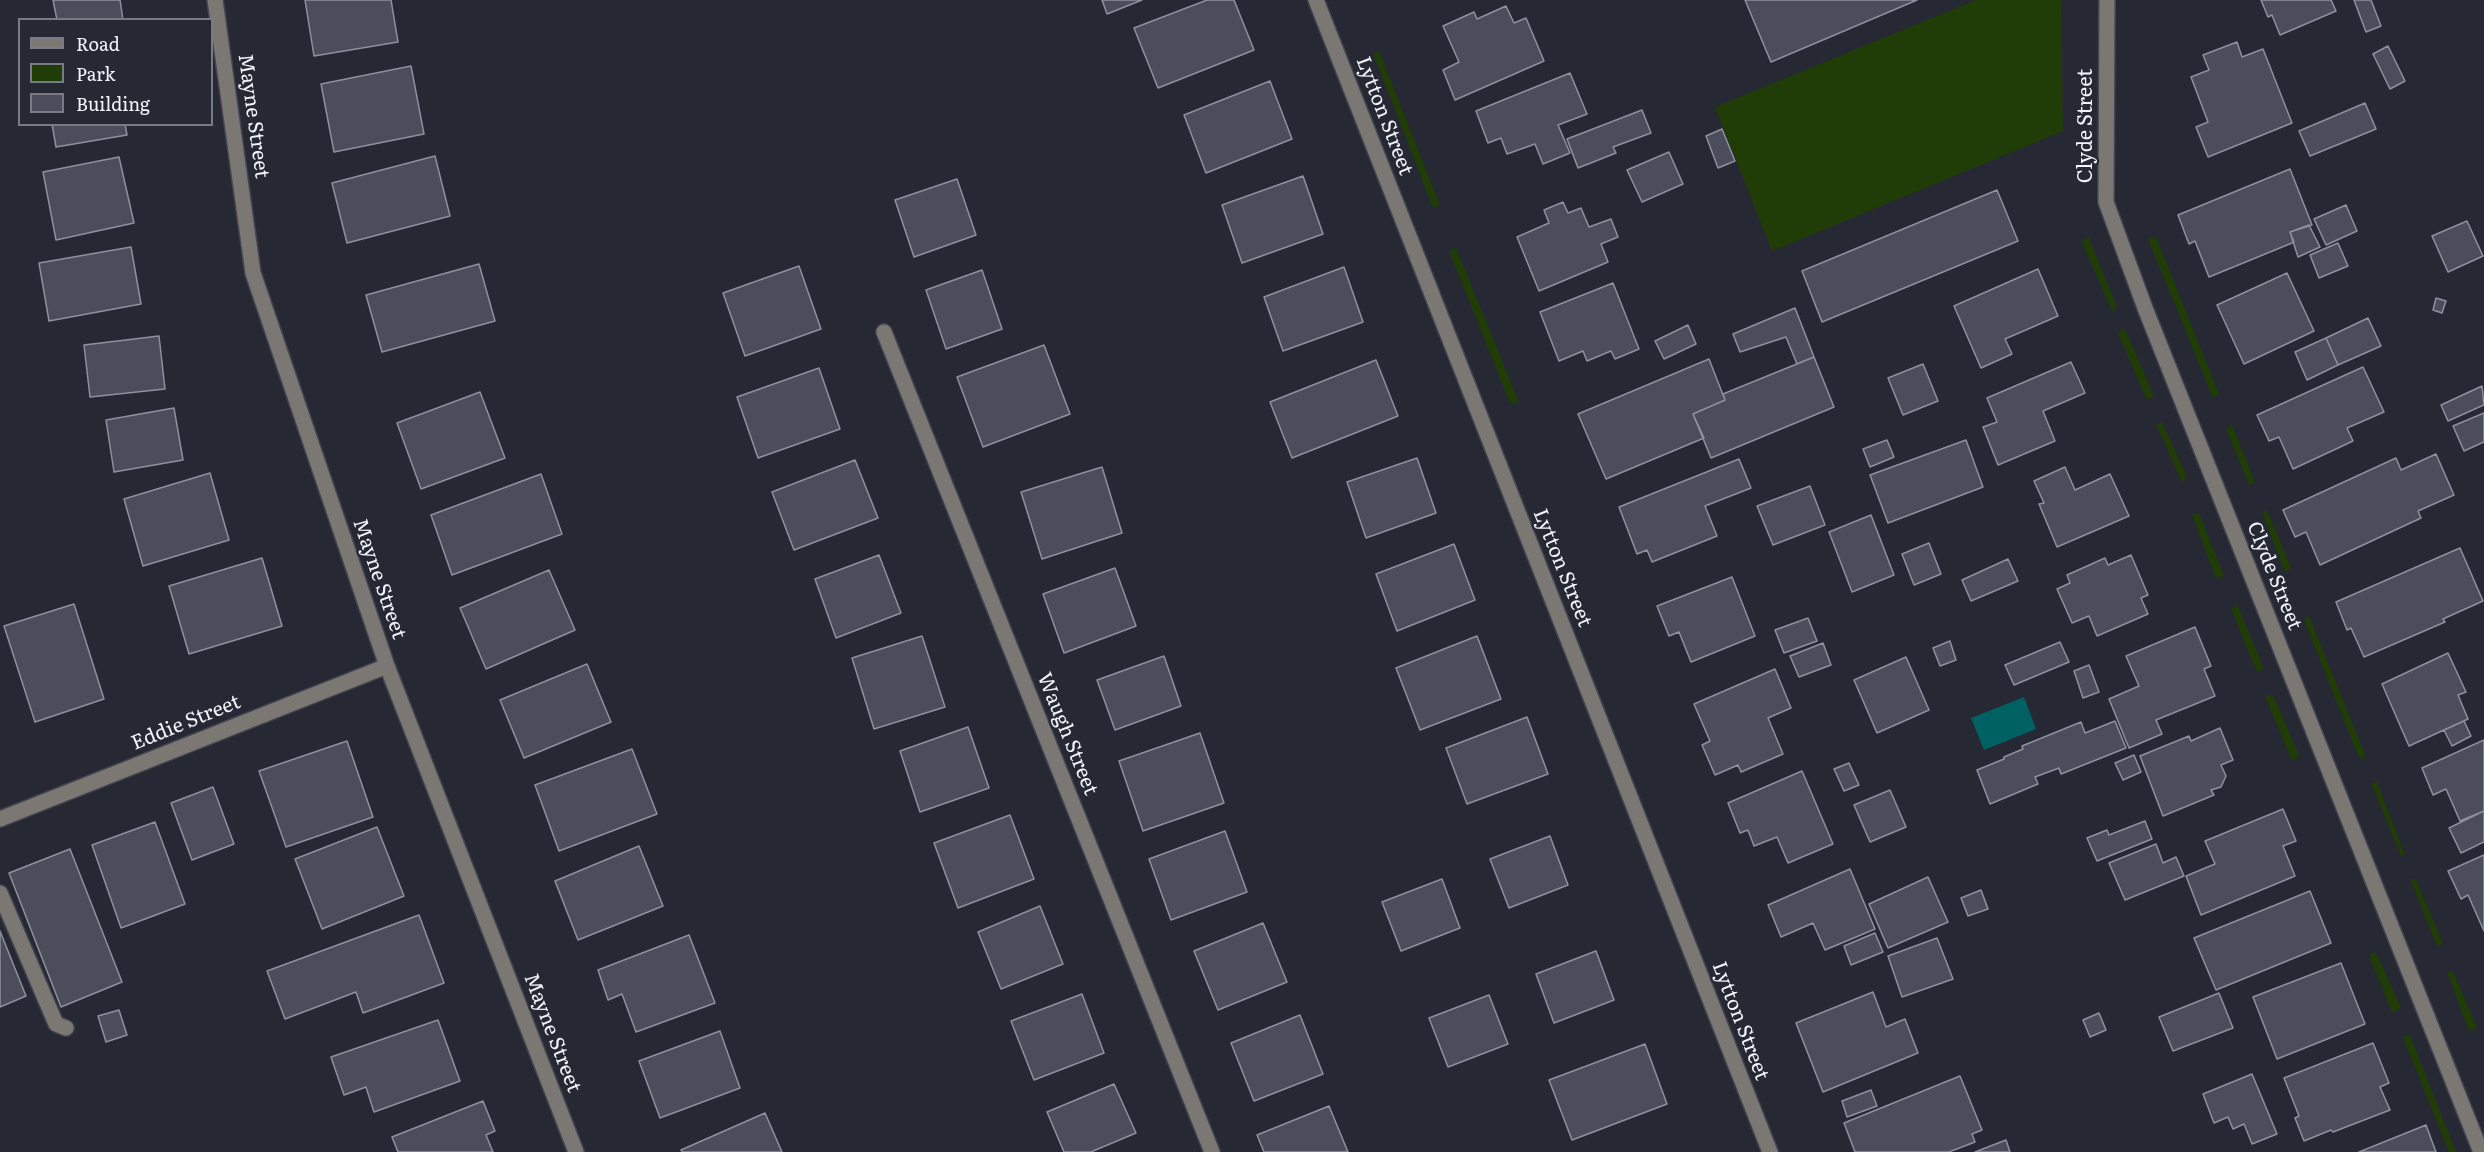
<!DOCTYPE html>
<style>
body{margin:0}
#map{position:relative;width:2484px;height:1152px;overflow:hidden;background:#262934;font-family:Literata,serif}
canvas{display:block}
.legend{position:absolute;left:18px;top:18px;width:195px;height:108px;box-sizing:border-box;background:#262934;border:2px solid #787a84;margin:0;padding:8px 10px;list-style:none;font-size:18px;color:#f2f4fc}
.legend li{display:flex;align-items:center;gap:12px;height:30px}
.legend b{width:30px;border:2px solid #787a84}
</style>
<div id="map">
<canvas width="2484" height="1152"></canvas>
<ul class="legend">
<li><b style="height:8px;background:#7b7772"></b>Road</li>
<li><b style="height:16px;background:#203d07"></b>Park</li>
<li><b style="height:16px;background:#4b4e5a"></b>Building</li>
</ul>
</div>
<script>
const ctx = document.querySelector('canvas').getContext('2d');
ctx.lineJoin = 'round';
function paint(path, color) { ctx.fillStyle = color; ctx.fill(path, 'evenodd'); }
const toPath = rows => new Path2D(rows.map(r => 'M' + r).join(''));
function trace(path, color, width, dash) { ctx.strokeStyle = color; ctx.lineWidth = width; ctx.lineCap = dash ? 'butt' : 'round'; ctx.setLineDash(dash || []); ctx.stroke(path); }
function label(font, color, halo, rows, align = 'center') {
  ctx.font = font + ' Literata,serif'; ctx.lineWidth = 4.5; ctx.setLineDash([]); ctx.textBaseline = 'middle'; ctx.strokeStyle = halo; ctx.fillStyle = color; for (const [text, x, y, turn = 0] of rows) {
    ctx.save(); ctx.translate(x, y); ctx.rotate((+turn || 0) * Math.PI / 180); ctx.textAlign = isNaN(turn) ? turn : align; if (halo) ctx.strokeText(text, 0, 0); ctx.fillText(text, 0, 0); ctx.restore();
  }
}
paint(toPath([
 [1976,0,2061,0,2063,131,1772,251,1715,107],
 [1379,51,1440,205,1433,208,1373,53],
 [2088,236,2117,307,2112,311,2082,242],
 [2156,237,2219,394,2213,398,2148,239],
 [1456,248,1519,402,1510,403,1449,251],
 [2125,329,2154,396,2147,400,2118,333],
 [2162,422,2187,477,2182,482,2156,424],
 [2232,425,2255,482,2249,485,2226,429],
 [2267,510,2291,568,2285,572,2262,513],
 [2199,513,2224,576,2216,578,2192,515],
 [2237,604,2264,669,2257,672,2231,609],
 [2309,616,2366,757,2359,758,2304,620],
 [2273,695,2299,755,2292,761,2265,696],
 [2377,782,2405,855,2401,856,2371,783],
 [2410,879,2416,879,2443,944,2437,946],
 [2376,952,2401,1008,2392,1012,2369,955],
 [2453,971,2477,1028,2469,1031,2447,972],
 [2410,1035,2456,1152,2449,1152,2403,1037]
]), '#203d07');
paint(toPath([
 [2024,697,2036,729,1984,750,1971,718]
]), '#006163');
const building = toPath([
 [53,0,120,0,123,20,57,20,53,0],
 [305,0,391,0,398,42,314,56,305,0],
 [1102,0,1142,0,1107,14,1102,0],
 [1207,0,1234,0,1254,50,1158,88,1134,28,1207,0],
 [1745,0,1917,0,1771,62,1745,0],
 [2261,0,2331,0,2336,11,2280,35,2272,15,2268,17,2261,0],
 [2354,0,2371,0,2381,26,2366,32,2354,0],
 [1506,6,1514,23,1526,18,1544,61,1455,100,1443,70,1459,62,1443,26,1474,12,1477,19,1506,6],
 [2237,42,2242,57,2263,49,2292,123,2208,157,2196,127,2208,122,2191,77,2209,70,2203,55,2237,42],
 [2388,46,2405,81,2390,89,2373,54,2388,46],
 [411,66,424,134,334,152,321,84,411,66],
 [1570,73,1587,114,1558,125,1570,153,1543,164,1535,144,1507,154,1501,138,1488,143,1476,111,1570,73],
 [1270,81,1292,139,1206,173,1184,115,1270,81],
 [2365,103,2376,129,2310,156,2299,131,2365,103],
 [1642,110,1651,133,1613,147,1616,153,1578,168,1567,139,1642,110],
 [52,124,125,124,127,135,56,147,52,124],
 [1722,129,1735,161,1718,168,1706,136,1722,129],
 [1669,152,1683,184,1642,202,1627,170,1669,152],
 [435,156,450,216,347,243,332,183,435,156],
 [119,157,134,223,56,240,43,172,119,157],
 [2290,169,2312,225,2290,232,2294,242,2292,243,2209,277,2195,241,2189,244,2178,215,2290,169],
 [1303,176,1323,234,1242,263,1222,205,1303,176],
 [957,179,976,235,914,257,895,200,957,179],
 [1997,190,2018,241,1822,322,1802,271,1997,190],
 [1563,202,1568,213,1581,208,1589,227,1611,219,1618,237,1601,244,1608,262,1539,291,1517,237,1549,223,1544,210,1563,202],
 [2346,205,2357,231,2326,245,2314,219,2346,205],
 [2467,221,2483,256,2448,272,2432,236,2467,221],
 [2309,225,2320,247,2298,257,2290,232,2309,225],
 [2338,243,2348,266,2319,278,2310,255,2338,243],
 [131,247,141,304,49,321,39,263,131,247],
 [479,264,495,321,382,352,366,295,479,264],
 [799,266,821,329,745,356,723,293,799,266],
 [1344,267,1363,322,1283,351,1264,297,1344,267],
 [2038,269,2058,316,2005,339,2012,354,1981,368,1954,306,2038,269],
 [982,270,1002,329,946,349,926,290,982,270],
 [2287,273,2314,331,2244,364,2217,305,2287,273],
 [1613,283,1639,349,1615,359,1611,351,1587,361,1583,351,1559,361,1540,312,1613,283],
 [2436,298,2446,301,2442,313,2433,310,2436,298],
 [1795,308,1814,357,1797,364,1786,337,1740,352,1733,334,1795,308],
 [2368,318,2381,346,2338,365,2326,338,2368,318],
 [1688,325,1696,344,1664,359,1655,341,1688,325],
 [159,336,165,389,90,397,84,345,159,336],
 [2326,338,2338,365,2307,380,2295,352,2326,338],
 [1044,345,1070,414,983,447,957,377,1044,345],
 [1814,357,1834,407,1711,458,1693,414,1725,400,1723,394,1814,357],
 [1709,359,1725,400,1693,414,1704,438,1606,479,1578,414,1709,359],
 [1376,360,1398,416,1292,458,1270,402,1376,360],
 [2071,362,2085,393,2043,411,2055,441,1998,465,1983,427,1997,422,1987,398,2071,362],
 [1923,364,1938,401,1903,415,1888,378,1923,364],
 [2363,367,2384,412,2347,428,2353,441,2293,469,2279,437,2269,441,2257,415,2363,367],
 [819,368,840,429,758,458,737,397,819,368],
 [2482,386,2484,405,2448,421,2441,405,2482,386],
 [480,392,505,458,421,489,397,423,480,392],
 [174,408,183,460,114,472,106,420,174,408],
 [2484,413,2484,442,2464,451,2453,426,2484,413],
 [1887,440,1894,457,1870,467,1863,449,1887,440],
 [1966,440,1983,487,1888,523,1870,475,1966,440],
 [2436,454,2454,495,2418,511,2421,518,2320,565,2306,532,2295,537,2283,510,2396,458,2401,470,2436,454],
 [1417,458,1436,513,1366,538,1347,482,1417,458],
 [1739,459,1751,488,1705,506,1717,536,1652,562,1647,550,1637,554,1619,507,1739,459],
 [855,460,878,518,794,550,772,492,855,460],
 [1102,467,1122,533,1042,559,1021,492,1102,467],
 [2065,467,2075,490,2110,474,2129,516,2057,547,2039,504,2044,503,2034,481,2065,467],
 [210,473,229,540,143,566,124,499,210,473],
 [541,474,562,534,452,575,431,515,541,474],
 [1810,486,1825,525,1773,545,1757,506,1810,486],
 [1871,515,1894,575,1852,592,1829,532,1871,515],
 [1929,543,1941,574,1914,585,1902,554,1929,543],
 [1454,544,1475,600,1397,631,1376,574,1454,544],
 [2460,548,2483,601,2443,619,2445,622,2364,657,2351,628,2347,630,2336,602,2460,548],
 [879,555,901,613,836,638,815,579,879,555],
 [2131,555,2148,595,2141,598,2148,614,2097,636,2089,616,2072,623,2057,589,2070,583,2067,575,2105,558,2108,565,2131,555],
 [262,558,282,626,189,654,169,586,262,558],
 [2008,559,2018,581,1971,601,1962,580,2008,559],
 [1115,568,1136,626,1064,653,1043,594,1115,568],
 [549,570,575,630,486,669,460,608,549,570],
 [1732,577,1755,636,1691,662,1679,632,1669,636,1657,606,1732,577],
 [74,604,104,699,35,722,4,626,74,604],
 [1808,618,1817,641,1784,653,1775,630,1808,618],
 [2195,627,2211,666,2204,669,2215,696,2156,720,2162,734,2129,748,2109,699,2139,686,2126,656,2195,627],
 [922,636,945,707,874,729,852,658,922,636],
 [1477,636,1501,699,1420,730,1396,668,1477,636],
 [1950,641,1956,660,1940,666,1933,648,1950,641],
 [2060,642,2069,662,2014,685,2005,665,2060,642],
 [1823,643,1831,665,1799,677,1790,656,1823,643],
 [2448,653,2466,692,2458,695,2468,719,2409,746,2382,684,2448,653],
 [1164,656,1181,706,1115,730,1097,680,1164,656],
 [1906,657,1929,710,1877,733,1854,680,1906,657],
 [587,664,611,722,524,758,500,700,587,664],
 [2089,665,2099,692,2083,698,2074,671,2089,665],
 [1775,669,1791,708,1768,718,1783,754,1741,772,1738,765,1715,775,1702,745,1710,741,1694,704,1775,669],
 [1527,717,1548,774,1467,804,1446,748,1527,717],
 [2115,721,2126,748,2061,774,2059,768,2035,777,2038,784,1990,804,1977,770,2004,759,2004,757,2023,749,2022,746,2081,722,2085,733,2115,721],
 [2464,721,2471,736,2452,746,2444,730,2464,721],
 [968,727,989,788,920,812,900,751,968,727],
 [2220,728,2233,760,2221,765,2226,776,2221,787,2211,790,2214,795,2163,816,2140,756,2189,736,2191,741,2220,728],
 [1200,733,1224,803,1143,831,1119,761,1200,733],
 [2484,740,2484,811,2460,821,2446,789,2433,795,2422,768,2484,740],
 [347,741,373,817,286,847,259,771,347,741],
 [632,749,657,814,559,851,535,785,632,749],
 [2134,755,2141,772,2123,780,2115,763,2134,755],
 [1849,763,1859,785,1844,791,1834,769,1849,763],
 [1802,771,1833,844,1788,863,1777,837,1754,846,1748,830,1740,833,1728,803,1802,771],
 [213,787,234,844,192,860,171,803,213,787],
 [1890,790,1906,827,1870,842,1854,805,1890,790],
 [2283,809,2296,841,2283,846,2295,876,2201,915,2186,876,2215,864,2205,841,2283,809],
 [2484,811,2484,842,2461,853,2449,828,2484,811],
 [1010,815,1034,879,958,908,934,843,1010,815],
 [2145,821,2152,839,2097,861,2087,838,2107,830,2109,835,2145,821],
 [155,822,185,904,121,928,92,845,155,822],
 [377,827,404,896,322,929,295,859,377,827],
 [1225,831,1247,892,1171,920,1149,859,1225,831],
 [1550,836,1568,885,1509,908,1490,859,1550,836],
 [2156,844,2163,863,2176,857,2184,876,2125,900,2109,863,2156,844],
 [639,846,663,906,578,940,555,881,639,846],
 [70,849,122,982,61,1007,9,873,70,849],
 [2484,855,2484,931,2468,895,2461,899,2448,871,2484,855],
 [1850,869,1875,929,1825,950,1813,923,1781,937,1768,905,1850,869],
 [1928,877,1948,922,1888,948,1869,904,1928,877],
 [1442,879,1460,928,1401,951,1382,902,1442,879],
 [1981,890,1988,909,1968,916,1961,898,1981,890],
 [2310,891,2331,943,2216,990,2194,938,2310,891],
 [1040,906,1063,964,1001,989,978,932,1040,906],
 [419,915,444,983,363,1013,356,992,285,1019,267,971,419,915],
 [1263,923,1287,982,1218,1010,1194,951,1263,923],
 [0,931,26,996,0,1007,0,931],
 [1875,933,1883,952,1851,965,1844,946,1875,933],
 [689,935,715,1003,636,1032,622,994,608,1000,598,970,689,935],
 [1937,938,1953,979,1902,997,1888,956,1937,938],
 [1596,951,1614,1000,1554,1023,1536,974,1596,951],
 [2341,963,2365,1024,2277,1059,2253,997,2341,963],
 [1873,992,1886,1027,1905,1019,1918,1053,1823,1092,1796,1023,1873,992],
 [2219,993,2233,1028,2173,1051,2159,1017,2219,993],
 [1082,994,1104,1053,1034,1080,1011,1021,1082,994],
 [1489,995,1508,1044,1448,1067,1429,1018,1489,995],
 [119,1010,127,1035,106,1042,98,1016,119,1010],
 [2099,1013,2106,1030,2090,1037,2083,1020,2099,1013],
 [1300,1015,1323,1074,1254,1101,1231,1043,1300,1015],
 [438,1020,460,1081,374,1112,366,1087,344,1095,331,1057,438,1020],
 [720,1031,740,1088,660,1118,639,1061,720,1031],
 [2373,1043,2389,1083,2380,1087,2390,1110,2333,1132,2331,1130,2304,1141,2295,1118,2299,1116,2284,1078,2373,1043],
 [1645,1044,1667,1104,1572,1140,1549,1080,1645,1044],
 [2252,1074,2277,1134,2252,1144,2244,1124,2233,1129,2228,1117,2214,1123,2203,1094,2252,1074],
 [1960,1076,1982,1130,1972,1134,1975,1142,1949,1152,1855,1152,1844,1123,1960,1076],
 [1114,1084,1136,1133,1091,1152,1064,1152,1047,1112,1114,1084],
 [1871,1090,1877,1106,1847,1117,1842,1101,1871,1090],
 [483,1101,495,1131,486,1135,493,1152,398,1152,392,1137,483,1101],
 [1329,1106,1348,1152,1264,1152,1257,1135,1329,1106],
 [765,1113,782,1152,682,1152,681,1150,765,1113],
 [2426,1125,2436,1152,2359,1152,2426,1125],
 [2006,1140,2010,1152,1975,1152,2006,1140]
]);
paint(building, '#4b4e5a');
trace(building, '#8d919f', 1.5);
const minor = toPath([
 [215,0,253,273,387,666,576,1152],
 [1316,0,1770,1152],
 [2107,0,2106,202,2145,308,2481,1152],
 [884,332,1212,1152],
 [0,819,387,666],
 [0,893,56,1024,66,1028]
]);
trace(minor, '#434550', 18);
trace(minor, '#7b7772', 15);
label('20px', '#f2f4fc', '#262934', [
 ["Mayne Street",253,116,82],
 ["Lytton Street",1384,116,69],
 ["Clyde Street",2086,126,-90],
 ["Lytton Street",1562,568,68],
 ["Clyde Street",2274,576,68],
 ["Mayne Street",379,579,71],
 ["Eddie Street",186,723,-22],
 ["Waugh Street",1067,734,68],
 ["Lytton Street",1740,1021,69],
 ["Mayne Street",552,1033,69]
]);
</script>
